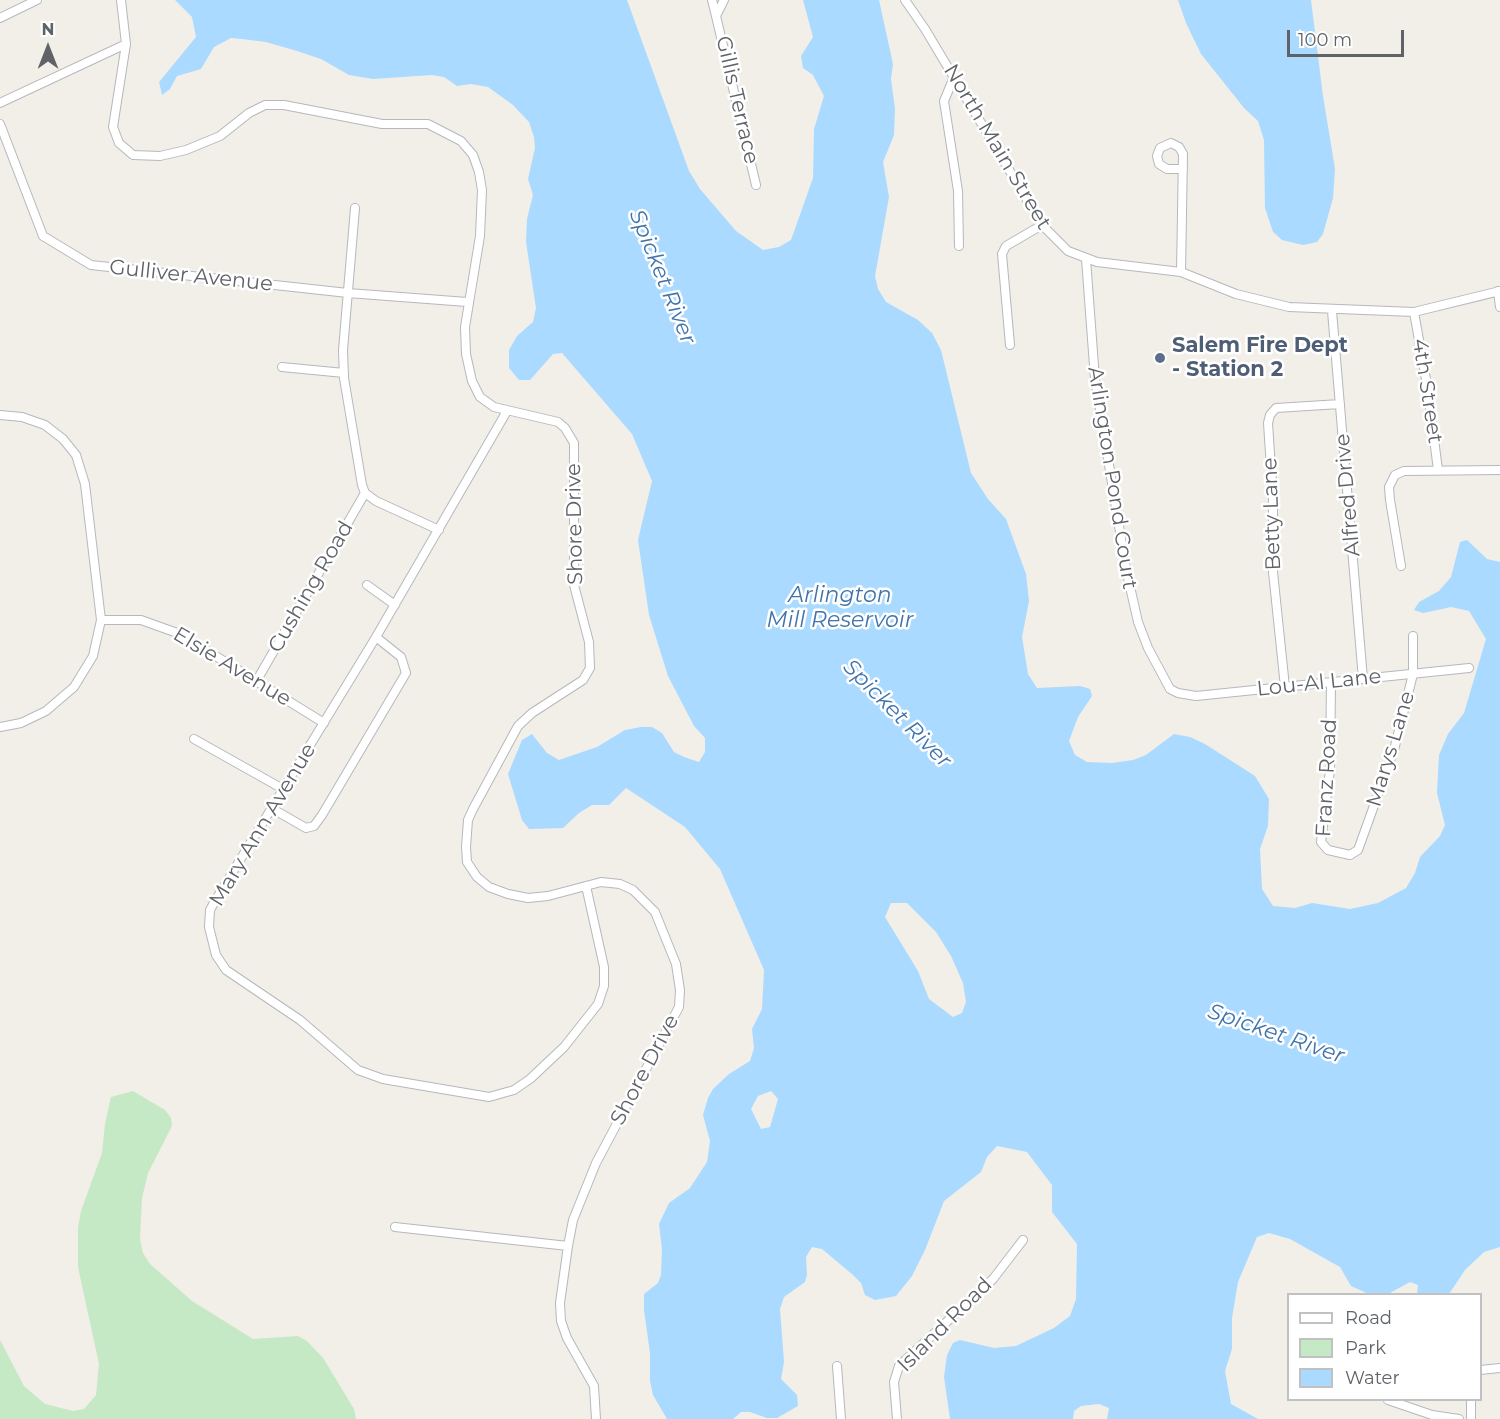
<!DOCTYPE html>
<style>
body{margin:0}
#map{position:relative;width:1500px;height:1419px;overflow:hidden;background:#f1efe8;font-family:Montserrat,sans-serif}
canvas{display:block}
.legend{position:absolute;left:1287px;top:1293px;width:195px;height:108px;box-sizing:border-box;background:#fff;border:2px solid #bfc1c3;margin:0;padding:8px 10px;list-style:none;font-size:18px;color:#5f6368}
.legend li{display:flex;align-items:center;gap:12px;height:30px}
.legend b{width:30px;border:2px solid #bfc1c3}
.north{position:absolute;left:18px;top:18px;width:60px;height:60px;-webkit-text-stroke:4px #fff;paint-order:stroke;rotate:0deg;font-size:16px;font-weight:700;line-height:24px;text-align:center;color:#5f6368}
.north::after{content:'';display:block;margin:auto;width:21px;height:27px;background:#5f6368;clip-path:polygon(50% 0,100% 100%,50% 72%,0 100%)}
.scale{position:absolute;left:1287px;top:30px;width:117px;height:27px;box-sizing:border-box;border:3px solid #5f6368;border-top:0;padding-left:8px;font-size:18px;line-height:21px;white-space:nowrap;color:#5f6368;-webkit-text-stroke:4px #fff;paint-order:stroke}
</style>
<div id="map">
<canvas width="1500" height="1419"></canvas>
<ul class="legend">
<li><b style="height:8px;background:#fff"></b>Road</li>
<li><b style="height:16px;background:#c5e8c5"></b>Park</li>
<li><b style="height:16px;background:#aadaff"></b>Water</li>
</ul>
<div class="north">N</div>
<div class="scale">100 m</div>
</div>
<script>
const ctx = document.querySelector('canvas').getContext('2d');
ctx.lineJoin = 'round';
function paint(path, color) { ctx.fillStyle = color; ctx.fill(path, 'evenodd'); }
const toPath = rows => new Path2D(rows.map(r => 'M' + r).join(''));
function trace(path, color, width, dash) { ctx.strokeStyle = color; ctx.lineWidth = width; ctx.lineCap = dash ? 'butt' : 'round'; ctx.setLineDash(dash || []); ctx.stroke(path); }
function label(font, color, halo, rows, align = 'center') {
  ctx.font = font + ' Montserrat,sans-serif'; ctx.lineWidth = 5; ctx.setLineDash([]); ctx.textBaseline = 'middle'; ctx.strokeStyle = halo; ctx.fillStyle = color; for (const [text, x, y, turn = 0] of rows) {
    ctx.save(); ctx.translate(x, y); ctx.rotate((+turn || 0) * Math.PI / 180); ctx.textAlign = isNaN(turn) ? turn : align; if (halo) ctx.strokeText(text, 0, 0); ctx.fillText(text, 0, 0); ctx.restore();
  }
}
paint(toPath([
 [133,1091,165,1110,171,1118,172,1126,148,1173,142,1198,140,1239,143,1253,150,1264,192,1301,253,1339,298,1336,307,1341,323,1358,354,1409,356,1419,0,1419,0,1340,24,1386,45,1404,73,1411,84,1409,96,1395,99,1364,78,1267,78,1228,81,1211,102,1153,105,1124,111,1097]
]), '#c5e8c5');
paint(toPath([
 [175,0,627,0,689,171,700,189,736,231,763,250,779,247,791,240,813,178,814,129,824,96,813,75,803,68,801,56,813,37,803,0,879,0,893,64,891,79,895,109,894,135,883,162,889,197,875,276,878,289,886,302,918,320,932,333,941,350,971,473,988,499,1006,519,1026,574,1029,601,1022,637,1028,674,1037,688,1080,686,1090,689,1092,696,1078,717,1069,741,1075,755,1087,762,1112,763,1133,760,1146,755,1174,734,1190,737,1205,744,1255,776,1269,799,1268,826,1260,849,1262,889,1273,906,1295,908,1312,903,1350,909,1378,903,1406,888,1415,873,1420,857,1440,836,1445,825,1437,793,1439,755,1448,734,1464,713,1486,639,1469,611,1451,607,1423,613,1414,610,1419,602,1439,591,1451,577,1460,542,1467,540,1487,559,1500,562,1500,1247,1484,1252,1465,1270,1449,1294,1417,1294,1418,1285,1410,1282,1388,1294,1369,1294,1351,1286,1340,1267,1290,1239,1269,1233,1257,1237,1238,1282,1232,1318,1232,1349,1225,1371,1231,1404,1258,1419,1107,1419,1109,1408,1099,1404,1081,1406,1074,1411,1073,1419,950,1419,944,1377,947,1355,953,1343,960,1340,994,1348,1016,1346,1054,1328,1070,1316,1076,1299,1077,1244,1052,1212,1052,1185,1027,1152,997,1146,987,1157,981,1172,944,1201,925,1250,912,1276,896,1296,875,1300,865,1295,861,1283,853,1275,822,1249,812,1247,806,1257,807,1275,805,1282,784,1297,780,1309,784,1362,781,1379,797,1395,798,1406,777,1418,767,1418,750,1412,741,1412,733,1419,667,1419,653,1395,650,1381,650,1353,644,1310,644,1294,658,1283,661,1275,662,1249,659,1224,669,1203,690,1188,707,1162,710,1141,703,1115,708,1098,713,1089,729,1074,750,1061,754,1048,752,1029,762,1009,764,970,720,869,685,827,626,788,609,805,592,805,579,813,563,828,529,829,522,820,508,774,522,740,532,734,547,753,559,760,597,747,625,730,641,727,652,727,662,733,674,752,684,757,699,762,705,752,705,738,694,726,668,676,649,615,638,540,652,481,632,434,562,353,553,354,530,380,519,380,509,368,509,350,517,336,533,322,536,308,526,242,527,219,533,195,528,179,535,148,534,137,529,122,513,105,488,87,471,84,457,86,444,77,432,75,373,79,349,75,321,59,297,51,266,42,242,39,231,38,214,47,201,69,177,76,170,89,162,95,159,82,196,37,192,17],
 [891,903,907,903,936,932,951,956,963,983,966,1002,962,1013,953,1017,929,999,918,971,885,917],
 [771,1091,778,1099,770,1127,761,1129,751,1109,758,1096],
 [1178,0,1311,0,1323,96,1335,169,1333,198,1323,234,1317,242,1303,245,1282,240,1273,232,1265,208,1264,140,1258,121,1244,108,1201,54,1186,23]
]), '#aadaff');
const minor = toPath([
 [121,0,126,44,113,127,119,143,133,155,160,156,186,150,220,136,249,113,265,105,284,105,382,124,428,124,461,141,473,155,479,172,482,190,480,236,465,327,466,354,472,381,480,397,494,407,558,422,565,428,574,443,574,585,589,642,590,668,583,680,532,713,518,726,473,809,468,820,466,847,467,862,477,877,489,887,508,894,528,898,548,896,601,882,620,884,633,890,655,912,676,964,680,990,679,1007,596,1163,573,1220,568,1246,560,1303,561,1321,567,1338,594,1386,596,1419],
 [712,0,716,16],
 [724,0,716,16,756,185],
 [905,0,925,29,1042,225,1068,251,1097,262,1181,272,1236,294,1289,307,1414,312,1500,291],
 [0,18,37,0],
 [954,77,944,101,958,191,959,246],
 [0,103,126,44],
 [0,124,43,236,91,265,348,293,467,302],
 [355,208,343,350,344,378,362,485,365,493,376,501,439,530],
 [1086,259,1095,379,1126,569,1138,622,1148,648,1170,689,1178,693,1196,696,1469,668],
 [1181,272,1183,154,1179,147,1171,143,1160,148,1157,156,1159,164,1167,169,1183,169],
 [1498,291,1500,307],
 [1332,311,1363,679],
 [1414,312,1427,385,1438,470],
 [1010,345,1002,254,1006,246,1042,225],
 [282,367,344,373],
 [507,411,376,637,215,901,210,910,209,927,216,955,226,970,300,1020,358,1070,383,1079,489,1097,514,1090,530,1079,564,1047,598,1004,604,986,604,967,586,886],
 [0,415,22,417,45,425,63,439,76,455,85,484,101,620,93,656,74,687,46,711,21,723,0,727],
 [1401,566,1390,500,1389,487,1395,475,1404,471,1500,470],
 [367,585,395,605],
 [101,620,141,620,180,634,324,723],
 [257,680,365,493],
 [1331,682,1330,770,1321,842,1328,850,1350,855,1358,850,1394,750,1413,674,1413,636],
 [1285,687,1273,572,1273,499,1268,423,1270,415,1276,408,1340,404],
 [194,739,283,789],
 [271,808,306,828,314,826,322,815,406,673,401,657,376,637],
 [395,1227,568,1246],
 [837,1366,841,1419],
 [1480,1370,1500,1368],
 [1388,1400,1432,1415,1459,1419],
 [1471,1400,1471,1419],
 [897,1419,894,1382,899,1366,993,1279,1023,1240]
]);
trace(minor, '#b5b8bc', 10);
trace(minor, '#fff', 8);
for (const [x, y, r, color] of [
 [1160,358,6,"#5c6f8a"]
]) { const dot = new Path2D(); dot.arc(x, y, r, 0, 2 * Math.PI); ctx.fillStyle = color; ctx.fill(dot); trace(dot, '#fff', 2); }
label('21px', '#5f6368', '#fff', [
 ["Gillis Terrace",737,100,77],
 ["North Main Street",997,147,59],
 ["Gulliver Avenue",191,276,6],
 ["4th Street",1427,391,81],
 ["Arlington Pond Court",1112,478,81],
 ["Alfred Drive",1348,495,-95],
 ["Betty Lane",1272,514,-92],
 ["Shore Drive",575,524,-91],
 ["Cushing Road",311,587,-60],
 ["Elsie Avenue",232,667,31],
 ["Lou-Al Lane",1319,683,-6],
 ["Marys Lane",1391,749,-73],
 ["Franz Road",1327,778,-87],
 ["Mary Ann Avenue",263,825,-59],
 ["Shore Drive",645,1070,-62],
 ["Island Road",945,1325,-45]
]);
label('bold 21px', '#4e5e75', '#fff', [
 ["Salem Fire Dept",1172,346],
 ["- Station 2",1172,370]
], 'left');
label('italic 22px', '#4174aa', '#fff', [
 ["Spicket River",662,277,68],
 ["Arlington",840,596],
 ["Mill Reservoir",840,621],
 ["Spicket River",897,714,45],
 ["Spicket River",1276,1034,19]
]);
</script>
